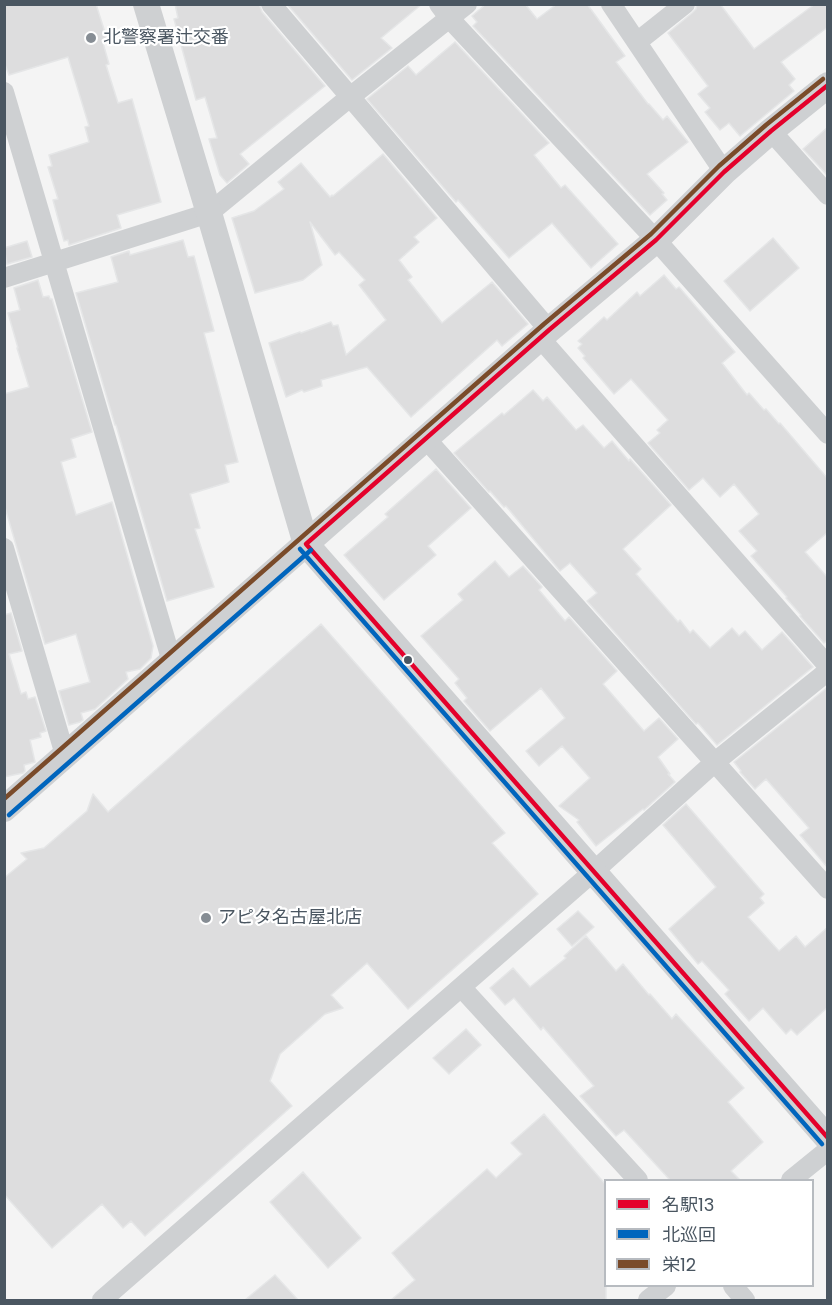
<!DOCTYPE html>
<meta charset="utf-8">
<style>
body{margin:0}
#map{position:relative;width:832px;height:1305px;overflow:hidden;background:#f4f4f4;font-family:Poppins,"Noto Sans JP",sans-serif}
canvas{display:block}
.frame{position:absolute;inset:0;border:6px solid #4a5661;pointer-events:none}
.legend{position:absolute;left:604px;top:1179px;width:210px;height:108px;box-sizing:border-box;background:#fff;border:2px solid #b7bbc0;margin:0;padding:8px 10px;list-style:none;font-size:18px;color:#4a5661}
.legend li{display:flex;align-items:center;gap:12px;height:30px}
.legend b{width:30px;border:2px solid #b7bbc0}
</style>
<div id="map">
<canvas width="832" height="1305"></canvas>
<div class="frame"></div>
<ul class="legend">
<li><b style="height:8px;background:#e4002b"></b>名駅13</li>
<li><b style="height:8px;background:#0065bd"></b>北巡回</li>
<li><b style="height:8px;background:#7a4b2a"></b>栄12</li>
</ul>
</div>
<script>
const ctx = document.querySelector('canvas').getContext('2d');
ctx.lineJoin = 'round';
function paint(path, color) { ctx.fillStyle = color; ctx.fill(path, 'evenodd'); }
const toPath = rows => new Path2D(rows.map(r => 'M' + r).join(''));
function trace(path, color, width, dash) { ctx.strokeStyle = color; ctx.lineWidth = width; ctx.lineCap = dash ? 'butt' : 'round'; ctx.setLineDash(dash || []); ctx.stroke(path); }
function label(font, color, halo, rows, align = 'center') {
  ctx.font = font + ' Poppins,"Noto Sans JP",sans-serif'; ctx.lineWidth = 4.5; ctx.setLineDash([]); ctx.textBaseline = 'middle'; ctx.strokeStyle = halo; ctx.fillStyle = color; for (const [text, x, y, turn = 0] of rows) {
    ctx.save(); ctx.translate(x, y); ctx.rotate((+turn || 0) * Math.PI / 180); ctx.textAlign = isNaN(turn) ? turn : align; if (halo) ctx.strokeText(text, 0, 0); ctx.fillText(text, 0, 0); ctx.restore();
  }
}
const building = toPath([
 [4,4,96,4,108,42,103,43,109,64,106,65,118,103,132,99,161,202,117,215,121,228,69,245,68,240,64,241,53,200,58,199,48,167,52,166,49,155,89,142,85,127,89,126,68,57,9,75,4,62,4,4],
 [175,4,259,4,262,12,325,86,240,154,249,164,227,183,220,175,209,139,217,138,205,97,196,100,174,19,178,18,175,4],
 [287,4,422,4,381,38,392,48,352,80,287,4],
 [486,4,525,4,537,19,557,4,587,4,625,56,616,62,648,104,649,104,663,120,667,116,688,142,647,174,664,193,662,194,667,200,650,215,473,26,477,22,472,16,486,4],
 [697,4,720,4,754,49,815,4,828,4,828,27,781,62,795,79,789,85,794,91,740,136,729,123,720,130,705,112,710,108,698,94,708,86,668,33,692,13,696,9,697,4],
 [455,42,549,143,534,155,561,188,565,185,618,244,591,268,552,223,509,258,458,200,456,202,367,99,408,66,416,75,455,42],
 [828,127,828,176,803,149,828,127],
 [383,154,437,218,414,237,419,242,399,260,412,277,408,280,442,323,492,282,528,324,502,346,497,340,411,417,367,367,321,380,322,386,304,392,302,390,286,397,269,343,300,332,301,333,331,322,333,326,338,325,346,355,386,320,359,285,365,280,339,252,335,255,310,222,322,265,303,280,255,293,232,218,254,211,284,189,278,182,301,163,330,197,332,195,333,196,383,154],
 [773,238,799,268,750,311,724,281,773,238],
 [183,240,188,257,194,256,214,331,204,333,238,462,225,465,229,482,190,494,200,528,195,529,214,587,167,601,116,425,115,425,76,293,118,282,111,257,129,251,130,255,183,240],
 [27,241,32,257,7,264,4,248,27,241],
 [664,275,676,289,679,287,735,352,722,363,747,395,749,393,764,410,766,409,779,424,780,423,828,479,828,532,805,552,828,578,828,640,824,643,800,616,801,615,786,598,787,597,751,556,757,551,739,531,759,514,734,484,720,497,703,478,689,490,648,443,660,433,657,430,668,420,631,379,614,394,583,358,585,356,578,348,582,344,578,341,604,317,607,320,637,292,640,296,664,275],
 [38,280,43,297,49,296,50,299,52,299,92,432,71,439,76,457,61,462,76,515,112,502,153,646,151,658,140,669,126,672,128,679,95,709,81,713,83,720,80,722,69,725,59,691,90,682,76,634,45,644,4,504,4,394,29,387,17,348,18,348,8,313,20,310,14,288,38,280],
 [533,390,543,401,547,397,576,430,583,425,604,448,612,441,629,461,630,459,671,505,623,549,641,569,636,574,678,622,680,620,690,633,693,630,710,648,732,628,739,636,745,631,762,650,782,632,813,667,717,745,698,723,696,724,587,601,597,593,570,563,560,571,506,506,504,507,490,491,489,492,454,453,502,413,504,415,533,390],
 [436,469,471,508,428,546,436,555,384,600,344,555,388,517,385,514,436,469],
 [495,561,509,577,523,566,542,587,539,590,565,621,569,617,617,671,603,684,644,731,659,718,678,739,658,757,670,774,668,774,675,782,644,810,643,809,596,846,577,822,579,820,559,806,590,778,562,746,539,766,526,751,565,718,541,688,490,731,464,701,467,698,455,683,459,679,421,636,463,600,458,594,495,561],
 [11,613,22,651,9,654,21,694,26,692,28,699,35,697,46,731,40,733,41,737,30,740,35,762,24,765,25,771,23,773,4,777,4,615,11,613],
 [321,624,505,833,492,843,538,894,408,1009,367,963,331,995,343,1008,325,1014,280,1054,270,1081,292,1106,145,1236,131,1221,123,1228,102,1204,52,1248,4,1194,4,878,27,859,21,853,44,848,87,811,93,794,108,812,321,624],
 [828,687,828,868,800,835,809,828,766,779,755,789,740,772,741,771,734,762,828,687],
 [686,804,764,894,760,898,764,903,748,917,779,951,796,936,805,947,828,927,828,1007,797,1035,791,1029,786,1034,763,1008,749,1021,725,994,729,990,702,961,698,964,669,929,716,887,663,825,686,804],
 [578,911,594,927,572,946,557,929,578,911],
 [586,936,616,971,623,964,649,995,650,994,672,1019,676,1014,744,1088,728,1102,763,1142,731,1171,740,1180,670,1180,624,1130,616,1136,580,1096,594,1086,543,1027,541,1030,514,998,505,1005,490,988,513,968,530,987,566,958,564,956,586,936],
 [466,1029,481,1045,449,1074,433,1058,466,1029],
 [544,1114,606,1185,606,1300,391,1300,415,1280,392,1253,487,1169,496,1178,522,1154,511,1143,544,1114],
 [303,1172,361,1238,328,1268,270,1202,303,1172],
 [275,1275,298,1300,245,1300,275,1275]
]);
paint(building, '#ddddde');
trace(building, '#e5e6e7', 1.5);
trace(toPath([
 [271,4,549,330],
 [439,4,450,19,656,240,828,434],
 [611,4,724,172],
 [637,42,685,4],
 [4,92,172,662],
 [771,131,828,195],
 [4,278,209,213,350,97,467,4],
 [540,338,828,666],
 [426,439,828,889],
 [4,548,65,755],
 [461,987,638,1180],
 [791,1180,828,1150],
 [733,1286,745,1300],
 [102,1300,593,872,715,762,828,671],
 [648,1300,666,1286]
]), '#ced0d2', 20);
trace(toPath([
 [146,4,209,213,306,544,828,1139],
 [4,809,549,330,656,240,724,172,771,131,828,85]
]), '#ced0d2', 26);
trace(toPath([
 [306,544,828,1138],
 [306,544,549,330,656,240,724,172,771,131,828,85]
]), '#e4002b', 4.5);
trace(toPath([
 [300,549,822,1144],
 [9,815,311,550]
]), '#0065bd', 4.5);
trace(toPath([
 [4,799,544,324,651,234,719,166,766,125,823,79]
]), '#7a4b2a', 4.5);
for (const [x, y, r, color] of [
 [91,38,6,"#868d94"],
 [408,660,5,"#4a5661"],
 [206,918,6,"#868d94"]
]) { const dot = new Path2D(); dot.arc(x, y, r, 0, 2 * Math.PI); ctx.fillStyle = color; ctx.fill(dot); trace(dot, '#fff', 2); }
label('18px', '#4a5661', '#fff', [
 ["北警察署辻交番",103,38],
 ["アピタ名古屋北店",218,918]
], 'left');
</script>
